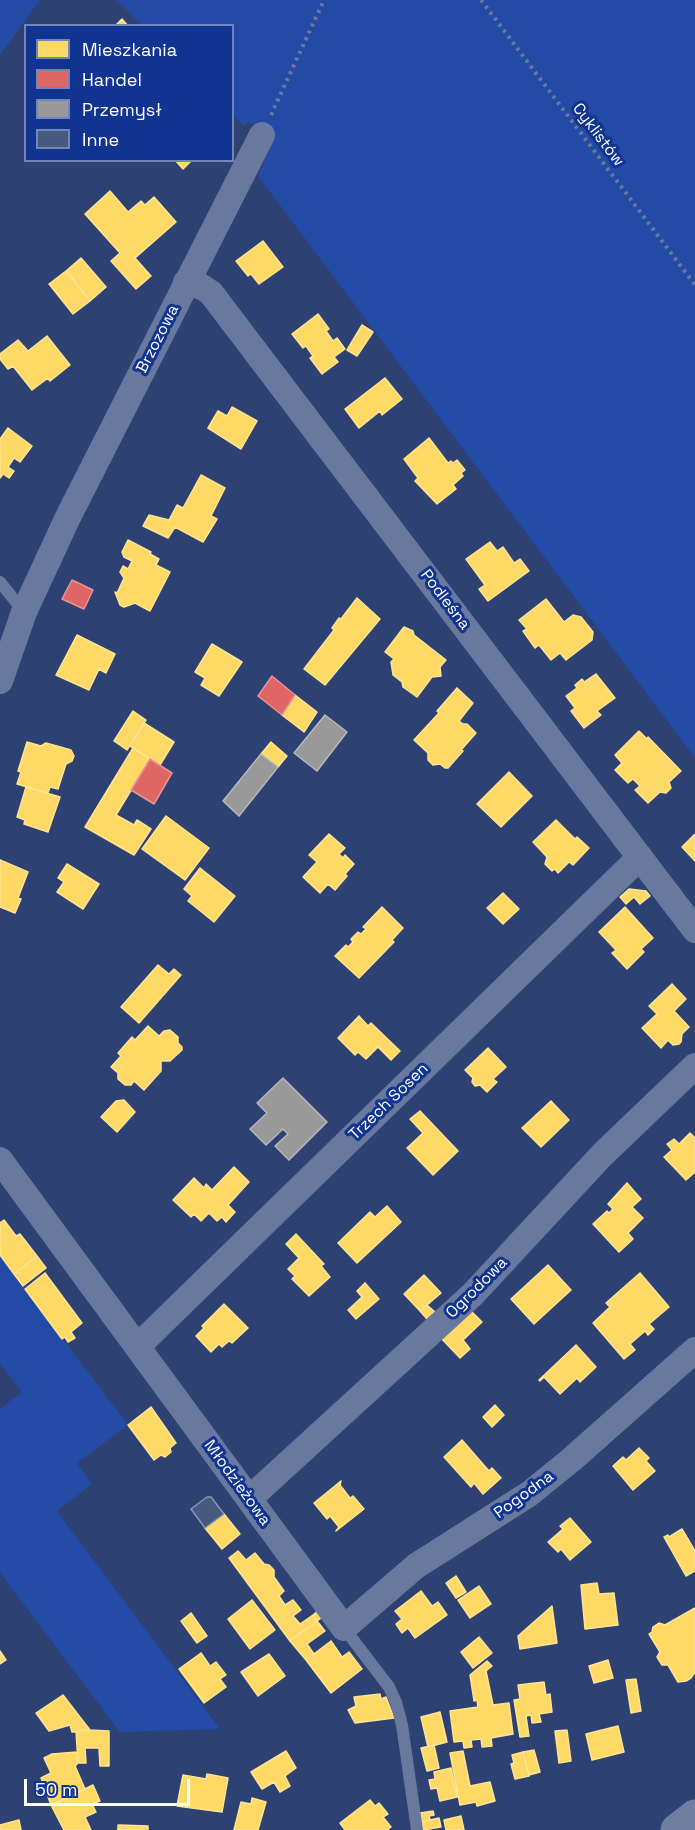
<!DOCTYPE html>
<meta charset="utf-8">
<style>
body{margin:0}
#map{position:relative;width:695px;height:1830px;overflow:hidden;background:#2d4172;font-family:"Space Grotesk",sans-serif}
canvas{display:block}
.legend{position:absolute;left:24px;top:24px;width:210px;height:138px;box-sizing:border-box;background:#10348f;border:2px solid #7085bc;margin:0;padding:8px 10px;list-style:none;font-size:18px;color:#fff}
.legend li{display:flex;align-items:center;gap:12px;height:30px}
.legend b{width:30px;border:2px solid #7085bc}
.scale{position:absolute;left:24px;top:1779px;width:166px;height:27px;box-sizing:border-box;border:3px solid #fff;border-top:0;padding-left:8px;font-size:18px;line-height:21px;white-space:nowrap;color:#fff;-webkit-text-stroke:4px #10348f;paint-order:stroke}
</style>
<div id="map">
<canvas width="695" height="1830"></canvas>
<ul class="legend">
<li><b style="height:16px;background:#ffd966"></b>Mieszkania</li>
<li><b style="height:16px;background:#e06666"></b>Handel</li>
<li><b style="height:16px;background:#999"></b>Przemysł</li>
<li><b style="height:16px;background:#485980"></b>Inne</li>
</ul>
<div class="scale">50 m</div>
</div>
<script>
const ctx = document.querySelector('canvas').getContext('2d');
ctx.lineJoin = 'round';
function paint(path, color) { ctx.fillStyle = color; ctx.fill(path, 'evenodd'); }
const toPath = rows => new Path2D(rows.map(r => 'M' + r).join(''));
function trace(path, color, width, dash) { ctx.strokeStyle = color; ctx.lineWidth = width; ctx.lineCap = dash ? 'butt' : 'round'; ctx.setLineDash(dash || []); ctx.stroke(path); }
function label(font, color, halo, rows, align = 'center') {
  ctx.font = font + ' "Space Grotesk",sans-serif'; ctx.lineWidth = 6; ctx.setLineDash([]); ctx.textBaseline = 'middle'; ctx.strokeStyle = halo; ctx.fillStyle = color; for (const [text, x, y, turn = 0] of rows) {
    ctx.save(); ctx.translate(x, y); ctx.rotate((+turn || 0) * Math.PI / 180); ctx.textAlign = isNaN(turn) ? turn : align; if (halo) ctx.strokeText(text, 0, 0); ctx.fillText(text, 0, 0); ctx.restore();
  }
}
paint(toPath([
 [0,0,40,0,0,55],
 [117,0,695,0,695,758,258,176,275,137,248,122,243,126,233,115,232,26,142,25],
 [0,1256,128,1425,77,1463,92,1484,57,1511,220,1729,120,1732,0,1573,0,1409,22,1392,0,1364]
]), '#234ba6');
const homes = toPath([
 [122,19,128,26,115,26,122,19],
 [175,160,192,160,183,169,175,160],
 [110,191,128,212,141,201,145,205,154,197,176,222,135,258,151,276,136,289,111,261,120,253,85,214,110,191],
 [263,241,283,267,259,284,251,274,248,276,236,261,263,241],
 [81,258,106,287,90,301,66,271,81,258],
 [66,271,90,301,73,314,49,284,66,271],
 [318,314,329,329,326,331,333,341,337,338,345,349,334,357,338,362,322,374,310,358,313,356,306,346,303,348,292,334,318,314],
 [362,325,373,332,357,356,347,350,362,325],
 [47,336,70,365,50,381,48,378,32,390,13,366,8,369,0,359,0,354,18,340,28,351,47,336],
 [385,378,402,399,382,415,380,411,359,428,345,409,385,378],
 [232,407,257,421,241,449,208,428,218,411,227,416,232,407],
 [8,428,32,446,20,462,14,458,8,467,14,471,9,478,3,474,0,478,0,439,8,428],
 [429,438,448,463,451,461,453,463,457,460,465,470,461,473,463,476,453,485,456,489,437,504,415,481,418,478,404,459,429,438],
 [201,475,225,488,211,516,217,519,203,542,175,527,168,538,143,526,149,515,169,520,177,505,183,508,201,475],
 [128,540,151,552,150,554,159,559,156,565,170,572,150,611,135,603,124,607,120,605,115,592,117,593,119,589,124,578,120,572,123,566,128,569,132,561,124,557,122,552,128,540],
 [490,542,497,551,503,547,514,563,520,559,529,571,488,601,479,589,485,585,466,559,490,542],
 [357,598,380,619,325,685,304,669,334,630,332,628,339,618,341,619,357,598],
 [546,599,564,622,573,615,581,617,593,632,592,640,566,660,560,653,551,660,539,645,535,648,523,631,527,629,519,620,546,599],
 [404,627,413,631,414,635,446,660,440,667,441,676,432,677,417,697,403,687,402,682,393,675,391,662,394,659,385,652,404,627],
 [77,635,115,654,106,673,99,669,89,690,56,675,77,635],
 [212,644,242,662,219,696,201,685,205,678,195,672,212,644],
 [596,674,615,698,597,711,601,715,584,728,571,711,575,708,566,696,577,688,575,685,582,679,584,682,596,674],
 [457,688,473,703,459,721,463,724,467,724,476,733,461,750,463,751,448,768,445,768,440,764,433,765,428,760,428,753,414,740,439,713,437,711,457,688],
 [295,695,317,712,304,732,282,715,295,695],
 [133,711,146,720,127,750,114,741,133,711],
 [144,723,174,742,160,765,130,746,144,723],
 [639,731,647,739,648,737,681,771,669,782,671,788,666,793,660,792,648,803,635,790,640,786,633,779,628,783,615,770,622,763,615,755,639,731],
 [27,742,41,746,46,743,71,750,74,756,72,761,66,764,58,789,50,787,48,793,17,784,21,772,18,771,27,742],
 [271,742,287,756,278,767,261,754,271,742],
 [133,748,150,759,116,815,134,825,137,820,151,829,134,855,85,827,133,748],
 [509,772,532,796,501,827,477,804,509,772],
 [26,787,60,797,48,832,24,824,25,820,17,817,26,787],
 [166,816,209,848,185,880,142,849,166,816],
 [556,820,575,839,577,837,589,848,573,865,569,862,558,873,555,869,552,871,545,864,547,857,533,842,556,820],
 [329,834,345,848,339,854,343,858,345,855,354,864,345,874,347,876,335,890,328,884,320,893,303,877,317,862,309,855,329,834],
 [695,834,695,861,682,847,695,834],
 [0,860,28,872,18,898,21,899,15,913,0,907,0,860],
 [67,864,99,884,83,909,57,892,64,882,58,878,67,864],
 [200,868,235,896,214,922,188,901,192,896,184,889,200,868],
 [629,889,646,891,650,896,640,904,634,897,626,904,620,897,629,889],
 [503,893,519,909,503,924,487,908,503,893],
 [382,907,403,928,392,940,394,942,359,978,335,956,346,945,348,947,353,942,351,939,358,932,361,934,366,929,363,927,382,907],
 [625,907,653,938,641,949,644,952,627,969,612,953,616,950,599,932,625,907],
 [158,965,169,974,174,969,181,975,139,1023,121,1007,158,965],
 [672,984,686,999,674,1011,689,1027,682,1034,681,1042,679,1044,673,1045,668,1040,661,1048,642,1028,657,1014,649,1006,672,984],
 [359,1016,368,1026,371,1023,400,1051,391,1060,378,1047,366,1059,358,1052,355,1055,338,1038,359,1016],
 [148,1026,159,1036,164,1031,170,1030,178,1037,178,1043,182,1047,182,1050,170,1061,161,1061,161,1071,144,1090,134,1081,131,1085,125,1085,118,1079,118,1073,111,1067,121,1056,118,1053,132,1037,135,1040,148,1026],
 [488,1048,506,1067,493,1079,497,1082,487,1092,480,1085,475,1086,472,1082,473,1078,465,1070,488,1048],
 [124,1100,135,1112,117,1132,101,1117,116,1101,124,1100],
 [551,1101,569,1120,541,1147,522,1128,551,1101],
 [420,1111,458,1151,433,1175,407,1148,423,1133,410,1119,420,1111],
 [690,1133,695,1138,695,1172,686,1180,664,1157,672,1150,667,1144,674,1139,679,1144,690,1133],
 [234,1167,249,1182,228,1205,235,1212,226,1222,222,1217,217,1221,209,1213,201,1221,194,1214,191,1217,173,1200,194,1178,204,1188,206,1184,212,1190,234,1167],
 [627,1183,641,1199,632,1207,643,1218,628,1233,633,1239,619,1252,593,1224,607,1211,609,1213,613,1209,608,1204,627,1183],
 [387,1206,401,1222,357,1263,338,1243,370,1212,375,1217,387,1206],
 [4,1220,16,1236,20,1234,37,1256,14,1274,0,1255,0,1223,4,1220],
 [296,1234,324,1264,321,1266,330,1277,309,1296,292,1279,295,1276,288,1269,299,1258,286,1244,296,1234],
 [37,1256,46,1268,23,1286,14,1274,37,1256],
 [548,1265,571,1290,534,1324,511,1299,548,1265],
 [45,1273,82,1323,71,1332,75,1338,68,1342,65,1337,62,1339,25,1289,45,1273],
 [640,1273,669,1307,649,1324,654,1329,648,1335,645,1331,630,1344,635,1350,624,1359,593,1323,610,1307,606,1303,640,1273],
 [424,1275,441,1293,420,1311,404,1294,424,1275],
 [365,1283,379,1299,356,1319,348,1310,362,1297,357,1291,365,1283],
 [224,1304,248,1328,232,1343,229,1341,222,1347,219,1344,211,1352,196,1336,204,1328,202,1326,224,1304],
 [427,1305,435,1312,427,1319,420,1311,427,1305],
 [470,1310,482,1322,463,1340,470,1349,460,1358,440,1337,470,1310],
 [576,1345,596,1367,580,1382,577,1378,560,1394,544,1377,540,1381,539,1380,576,1345],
 [495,1405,504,1415,492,1427,483,1417,495,1405],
 [151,1407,176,1443,170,1448,171,1452,165,1457,161,1455,154,1460,128,1425,151,1407],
 [462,1440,489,1471,492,1468,501,1478,483,1494,474,1483,471,1487,444,1457,462,1440],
 [639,1448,649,1458,646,1461,655,1471,633,1490,613,1466,623,1457,626,1460,639,1448],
 [341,1481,340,1485,350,1498,353,1496,364,1509,336,1531,339,1527,330,1516,327,1519,314,1503,341,1481],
 [224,1514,240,1534,222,1549,205,1528,224,1514],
 [570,1518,591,1542,570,1560,561,1549,558,1552,548,1542,563,1529,560,1526,570,1518],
 [682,1529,695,1551,695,1571,686,1576,664,1537,668,1535,669,1537,682,1529],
 [238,1551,246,1560,255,1553,264,1564,269,1565,274,1570,274,1577,284,1591,279,1596,285,1605,293,1600,301,1610,293,1616,300,1624,313,1615,317,1621,290,1641,229,1558,238,1551],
 [456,1576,466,1592,456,1598,446,1583,456,1576],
 [597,1583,599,1594,614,1593,618,1625,585,1629,581,1585,597,1583],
 [479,1586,491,1604,470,1618,458,1600,479,1586],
 [421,1591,432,1606,438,1602,447,1615,415,1638,408,1628,402,1633,396,1624,402,1619,395,1611,421,1591],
 [252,1600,275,1630,250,1649,228,1619,252,1600],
 [552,1606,557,1643,520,1649,518,1636,552,1606],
 [695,1608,695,1672,691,1678,686,1681,678,1682,668,1665,662,1665,657,1657,660,1652,649,1634,652,1632,653,1627,659,1623,665,1625,695,1608],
 [319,1610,324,1616,317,1621,313,1615,319,1610],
 [191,1613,207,1636,197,1643,181,1621,191,1613],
 [317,1621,325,1631,307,1644,314,1654,306,1660,290,1641,317,1621],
 [479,1637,492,1653,473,1668,461,1652,479,1637],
 [331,1641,342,1657,349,1652,362,1669,331,1693,306,1660,331,1641],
 [0,1651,6,1660,0,1664,0,1651],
 [201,1653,210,1666,216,1662,226,1675,220,1679,226,1687,204,1703,179,1669,201,1653],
 [269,1654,285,1676,258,1696,241,1672,269,1654],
 [608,1660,613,1678,594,1683,589,1666,608,1660],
 [487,1661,492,1666,486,1671,493,1705,509,1703,513,1734,491,1738,492,1746,482,1747,481,1739,471,1740,472,1747,464,1748,463,1741,454,1742,450,1711,478,1707,477,1700,474,1701,470,1675,487,1661],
 [636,1679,641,1711,631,1713,626,1680,636,1679],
 [544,1682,546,1695,550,1694,552,1712,539,1714,541,1722,532,1723,531,1715,526,1716,529,1736,520,1737,514,1700,520,1699,518,1685,544,1682],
 [380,1694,381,1699,386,1697,394,1718,355,1723,348,1710,356,1706,354,1697,380,1694],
 [63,1695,83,1721,90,1730,72,1732,70,1725,49,1731,36,1713,63,1695],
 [440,1712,447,1742,428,1747,421,1717,440,1712],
 [618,1726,624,1752,592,1760,586,1734,618,1726],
 [90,1730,109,1731,109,1766,100,1766,99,1748,85,1748,86,1763,78,1763,76,1731,90,1730],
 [567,1730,571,1761,559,1763,555,1731,567,1730],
 [434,1745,439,1768,427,1771,421,1748,434,1745],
 [534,1750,540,1772,529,1775,523,1752,534,1750],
 [286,1751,296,1768,285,1776,290,1786,280,1792,274,1782,262,1789,251,1772,286,1751],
 [463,1751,470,1786,490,1782,495,1801,477,1806,476,1802,460,1805,450,1753,463,1751],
 [77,1752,77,1764,75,1766,85,1789,51,1805,41,1778,51,1773,44,1758,52,1754,77,1752],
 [523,1752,529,1776,515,1779,511,1764,514,1763,512,1755,523,1752],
 [451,1768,457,1797,440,1801,437,1788,431,1789,429,1780,435,1779,434,1772,451,1768],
 [207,1774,228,1778,222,1812,177,1806,183,1775,206,1779,207,1774],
 [93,1785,100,1801,92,1804,96,1812,85,1817,91,1830,64,1830,51,1805,93,1785],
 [252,1798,266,1802,258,1830,234,1830,241,1802,251,1804,252,1798],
 [370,1800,375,1806,379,1803,388,1814,383,1817,391,1827,387,1830,345,1830,340,1823,370,1800],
 [433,1811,434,1815,429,1816,430,1820,422,1822,420,1813,433,1811],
 [461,1816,464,1830,446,1830,444,1820,461,1816],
 [439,1818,441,1827,423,1830,422,1822,439,1818],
 [19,1820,21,1830,0,1830,0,1825,19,1820],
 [118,1825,148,1826,148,1830,118,1830,118,1825]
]);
paint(homes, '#ffd966');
trace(homes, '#ffe494', 1.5);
const shops = toPath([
 [72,580,93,590,84,609,62,599,72,580],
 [272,676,295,695,282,715,258,696,272,676],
 [150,759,172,773,154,804,131,790,150,759]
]);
paint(shops, '#e06666');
trace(shops, '#e99494', 1.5);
const industry = toPath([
 [325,715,347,732,317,771,294,753,325,715],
 [261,754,278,767,239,816,223,801,261,754],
 [283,1078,327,1122,289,1160,275,1146,288,1134,283,1129,266,1145,250,1129,267,1113,257,1103,283,1078]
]);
paint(industry, '#999');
trace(industry, '#b8b8b8', 1.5);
const building = toPath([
 [207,1497,211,1497,224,1514,205,1528,191,1509,207,1497]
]);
paint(building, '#485980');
trace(building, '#8995b3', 1.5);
trace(toPath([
 [481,0,695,285],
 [271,115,324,0]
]), '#69799e', 4, [3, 4.5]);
trace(toPath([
 [0,582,24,612],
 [344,1628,389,1687,396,1702,402,1725,417,1830]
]), '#69799e', 12);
trace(toPath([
 [186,282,202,287,211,293,695,930],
 [0,681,24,612,68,517,262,135],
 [0,1160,344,1628,416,1566,529,1494,571,1460,695,1350],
 [138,1346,640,857],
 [249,1499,473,1294,602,1155,695,1066]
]), '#69799e', 26);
trace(toPath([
 [677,1830,695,1816]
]), '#707ea2', 33);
label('16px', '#fff', '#10348f', [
 ["Cyklistów",598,135,53],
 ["Brzozowa",158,339,-63],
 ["Podleśna",445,600,53],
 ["Trzech Sosen",389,1102,-44],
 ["Ogrodowa",477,1288,-45],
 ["Młodzieżowa",237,1483,54],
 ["Pogodna",524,1495,-36]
]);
</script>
